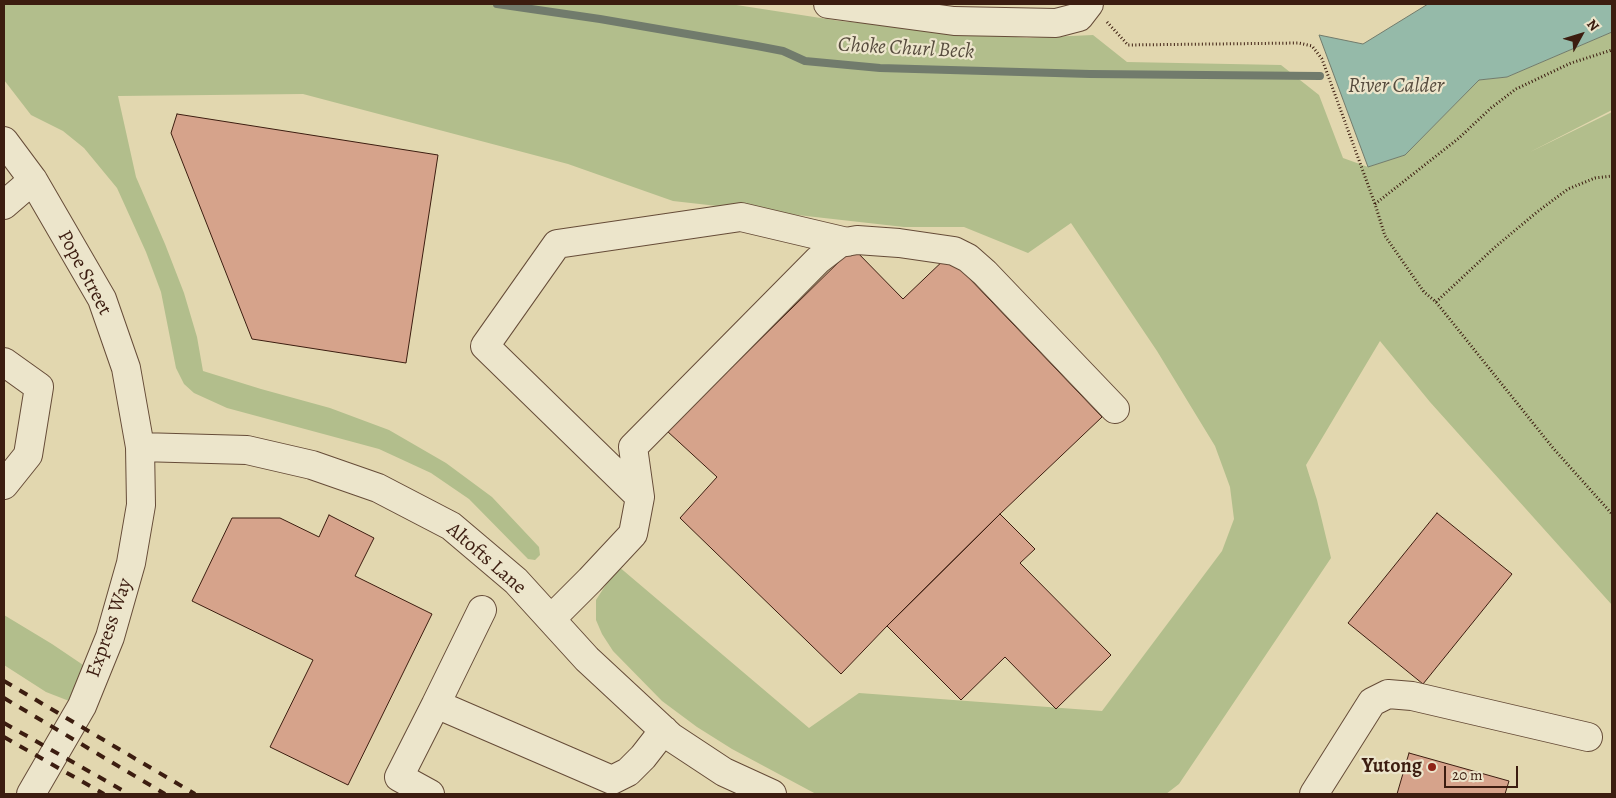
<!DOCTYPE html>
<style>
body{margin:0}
#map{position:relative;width:1616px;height:798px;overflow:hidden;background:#e2d7af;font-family:Alegreya,serif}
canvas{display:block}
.frame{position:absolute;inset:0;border:5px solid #3c1d10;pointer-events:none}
.north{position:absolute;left:1556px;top:10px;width:50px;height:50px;-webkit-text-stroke:4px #ece5cb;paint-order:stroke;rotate:51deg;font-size:14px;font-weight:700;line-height:20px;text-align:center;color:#3c1d10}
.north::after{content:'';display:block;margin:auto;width:18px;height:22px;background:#3c1d10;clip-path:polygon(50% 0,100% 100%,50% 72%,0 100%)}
.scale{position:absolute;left:1444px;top:766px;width:74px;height:22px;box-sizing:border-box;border:2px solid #3c1d10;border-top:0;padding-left:6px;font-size:15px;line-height:18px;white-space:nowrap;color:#3c1d10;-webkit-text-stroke:4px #ece5cb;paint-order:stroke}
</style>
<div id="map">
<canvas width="1616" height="798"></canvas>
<div class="frame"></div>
<div class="north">N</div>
<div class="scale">20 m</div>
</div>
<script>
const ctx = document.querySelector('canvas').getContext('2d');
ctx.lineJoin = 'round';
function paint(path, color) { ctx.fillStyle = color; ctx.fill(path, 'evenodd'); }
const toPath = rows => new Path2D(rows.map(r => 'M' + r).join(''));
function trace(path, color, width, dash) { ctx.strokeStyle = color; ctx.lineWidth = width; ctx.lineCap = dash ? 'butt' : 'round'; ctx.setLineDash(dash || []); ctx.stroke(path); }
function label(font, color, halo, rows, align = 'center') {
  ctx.font = font + ' Alegreya,serif'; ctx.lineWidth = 4.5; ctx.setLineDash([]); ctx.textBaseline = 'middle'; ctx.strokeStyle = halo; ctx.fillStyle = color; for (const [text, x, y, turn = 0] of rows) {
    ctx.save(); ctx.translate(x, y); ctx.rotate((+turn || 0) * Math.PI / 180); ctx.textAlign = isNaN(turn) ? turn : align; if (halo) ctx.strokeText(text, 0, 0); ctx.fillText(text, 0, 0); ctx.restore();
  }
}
paint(toPath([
 [4,4,730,4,840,21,1027,38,1093,35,1127,62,1281,65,1319,95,1343,158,1368,167,1405,155,1479,80,1507,77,1612,32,1612,110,1530,152,1612,112,1612,605,1430,402,1380,341,1306,465,1317,500,1331,558,1179,784,1166,794,816,794,732,749,697,727,662,701,613,651,602,634,596,620,596,600,618,566,809,728,859,693,1102,711,1222,551,1234,519,1230,487,1215,446,1157,351,1071,223,1028,253,964,227,904,227,673,201,568,164,303,94,118,96,136,177,165,244,184,293,197,337,203,371,261,389,330,408,389,430,446,463,492,497,539,547,540,555,535,560,528,559,469,499,431,473,379,449,227,408,194,393,184,384,176,368,161,292,146,252,117,188,84,148,63,131,31,115,4,80],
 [4,615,52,644,95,673,82,706,46,692,4,665]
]), '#b2be8c');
const water = toPath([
 [1428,4,1612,4,1612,32,1507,77,1479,80,1405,155,1368,167,1319,35,1363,44,1428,4]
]);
paint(water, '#95baa9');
trace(water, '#717b6c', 1);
trace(toPath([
 [497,4,600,19,757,46,783,51,805,61,880,68,1090,74,1320,76]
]), '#717b6c', 8);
const building = toPath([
 [177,114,438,155,406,363,252,339,171,133,177,114],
 [853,248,903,299,948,256,1102,417,1000,514,887,626,841,674,680,518,717,477,667,431,853,248],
 [1437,513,1512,574,1423,684,1348,623,1437,513],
 [1000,514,1035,549,1020,563,1111,655,1056,709,1005,657,961,700,887,626,1000,514],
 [329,515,374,538,355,576,432,614,348,785,270,747,313,660,192,601,232,518,280,518,319,537,329,515],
 [1409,753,1509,781,1505,794,1397,794,1409,753]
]);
paint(building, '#d6a38b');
trace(building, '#3c1d10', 1);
const minor = toPath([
 [828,4,954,21,1056,23,1079,17,1089,4],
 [4,141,33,180,102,299,126,368,140,447,141,505,131,563,110,637,82,706,31,794],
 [4,205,33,180],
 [4,362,39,387,28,455,4,485],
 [140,447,247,450,312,465,378,488,451,526,516,581,587,659,671,737,724,772,772,794],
 [640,497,485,346,557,244,741,217,847,242],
 [551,619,590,580,633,534,640,497,633,447,818,260,840,243,857,240,899,243,954,251,968,258,985,273,1115,409],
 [436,704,482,610],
 [430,794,399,777,436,704,612,780,628,772,643,757,664,730],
 [1314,794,1372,702,1388,694,1412,696,1588,737]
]);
trace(minor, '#664c38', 30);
trace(toPath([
 [1107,22,1128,45,1299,43,1312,46,1322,59,1375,204,1385,236,1424,292,1436,302,1553,448,1612,514],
 [1375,204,1459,138,1491,108,1516,89,1571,63,1612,50],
 [1436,302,1494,248,1537,212,1568,189,1595,178,1612,176]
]), '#3c1d10', 3, [1, 2.5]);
trace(minor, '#ece5cb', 28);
trace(toPath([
 [4,681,195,794],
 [4,698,165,794],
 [4,723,129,794],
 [4,737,104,794]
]), '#3c1d10', 4, [9, 9]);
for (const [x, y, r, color] of [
 [1432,767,5,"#8f2418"]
]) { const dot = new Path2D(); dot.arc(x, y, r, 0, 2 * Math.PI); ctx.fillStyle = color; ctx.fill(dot); trace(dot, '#ece5cb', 2); }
label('20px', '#3c1d10', '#ece5cb', [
 ["Pope Street",84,273,62],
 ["Altofts Lane",486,559,41],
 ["Express Way",110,628,-71]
]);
label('bold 20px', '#3c1d10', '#ece5cb', [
 ["Yutong",1422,767]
], 'right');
label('italic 21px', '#574c3e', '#ece5cb', [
 ["Choke Churl Beck",906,49,3],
 ["River Calder",1396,87]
]);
</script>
